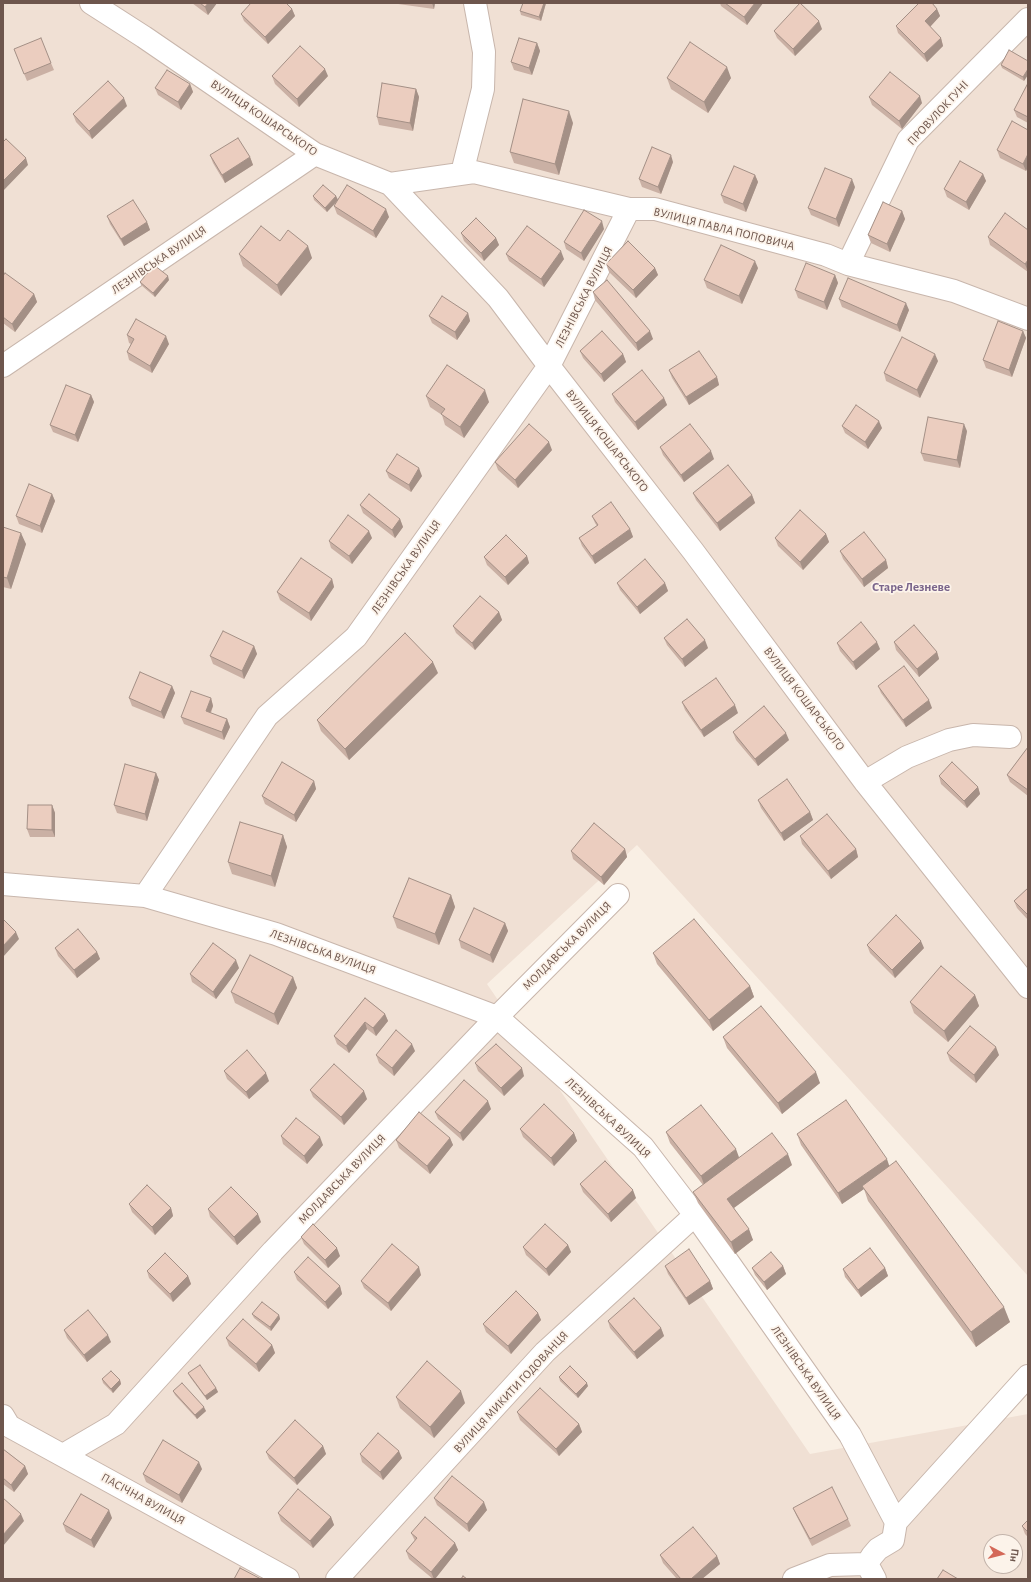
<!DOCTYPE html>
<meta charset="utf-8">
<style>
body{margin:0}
#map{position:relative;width:1031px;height:1582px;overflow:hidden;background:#f9efe4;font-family:"Alegreya Sans",sans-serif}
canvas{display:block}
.frame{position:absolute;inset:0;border:4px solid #6e564d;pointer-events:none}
.north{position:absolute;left:983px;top:1534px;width:40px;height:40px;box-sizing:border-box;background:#fcf3ea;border:1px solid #c3b4ab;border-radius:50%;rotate:97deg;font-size:11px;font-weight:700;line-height:16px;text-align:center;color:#6e564d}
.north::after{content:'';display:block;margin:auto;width:14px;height:18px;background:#d46858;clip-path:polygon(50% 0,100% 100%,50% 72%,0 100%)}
</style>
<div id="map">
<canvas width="1031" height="1582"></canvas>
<div class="frame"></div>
<div class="north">Пн</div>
</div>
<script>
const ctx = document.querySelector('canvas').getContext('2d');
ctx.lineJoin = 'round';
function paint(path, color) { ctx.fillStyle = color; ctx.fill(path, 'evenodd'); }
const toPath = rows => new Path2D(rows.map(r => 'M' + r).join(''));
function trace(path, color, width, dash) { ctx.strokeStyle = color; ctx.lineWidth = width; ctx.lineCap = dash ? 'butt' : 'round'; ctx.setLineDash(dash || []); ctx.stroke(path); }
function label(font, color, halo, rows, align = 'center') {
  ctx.font = font + ' "Alegreya Sans",sans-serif'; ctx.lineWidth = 3.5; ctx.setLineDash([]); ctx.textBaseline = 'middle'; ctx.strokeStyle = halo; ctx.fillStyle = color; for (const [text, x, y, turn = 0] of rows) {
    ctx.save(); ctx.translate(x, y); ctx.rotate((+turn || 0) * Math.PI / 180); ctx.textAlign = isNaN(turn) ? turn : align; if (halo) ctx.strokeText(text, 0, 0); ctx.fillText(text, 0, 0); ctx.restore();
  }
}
paint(toPath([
 [3,3,1028,3,1028,1276,637,845,487,984,810,1454,1028,1414,1028,1579,3,1579],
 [991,1542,1015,1542,1015,1566,991,1566]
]), '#f0e0d4');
const minor = toPath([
 [91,3,144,37,315,154,390,184,498,298,549,366,693,551,865,782,1028,987],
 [462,173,483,89,484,52,475,3],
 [390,184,474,172,629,209,655,209,826,255,848,264,954,291,1028,319],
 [848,264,908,140,1028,19],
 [3,366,315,154],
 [865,782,907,757,949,740,973,735,1010,737],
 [3,884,145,896,276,934,497,1017,643,1147,695,1215,850,1435,896,1522,893,1540,878,1549,872,1556,867,1564,875,1579],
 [145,896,267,716,356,637,549,366,629,209],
 [3,1416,9,1426,288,1579],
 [63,1455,116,1424,273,1251,497,1017,618,895],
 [896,1522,1028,1376],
 [337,1579,545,1352,695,1215],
 [794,1579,830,1565,867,1564]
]);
trace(minor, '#c8b6ac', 24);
trace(minor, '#fff', 22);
paint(toPath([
 [192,3,217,3,208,15],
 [391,3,435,3,434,9],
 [523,3,546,3,541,21,521,15,520,11],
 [720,3,763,3,747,25,721,6],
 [292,9,295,16,268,44,244,21,241,14],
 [937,9,940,16,930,27,941,38,943,46,927,62,898,33,896,26],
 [822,29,795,56,777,38,774,31],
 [537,43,540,51,532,75,514,70,511,62],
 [14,49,51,63,54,70,27,81],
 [1028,61,1024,81,1002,68,1001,65],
 [272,76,328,76,299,107,275,84],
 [667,78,731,78,708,113,671,89],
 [1028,83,1028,123,1017,117,1014,110],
 [190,84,193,92,181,110,158,95,155,88],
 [416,89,419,97,413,131,379,125,377,117],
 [869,97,922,103,902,129,872,105],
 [127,106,92,139,76,122,73,114],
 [573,123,559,175,514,163,510,152],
 [1028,130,1028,167,1026,171,1000,158,997,150],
 [210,155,250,157,253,165,225,183,213,163],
 [673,162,661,194,642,187,639,179],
 [983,174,986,181,969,210,947,197,944,189],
 [755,175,758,182,746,212,724,203,721,195],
 [855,187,839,227,811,215,808,208],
 [313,196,336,196,338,200,389,217,376,238,337,214,334,206,338,200,327,212,314,200],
 [902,211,905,219,890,252,871,243,868,235],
 [107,216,147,222,150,230,124,246,110,224],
 [604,229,584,261,566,249,564,242],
 [1028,230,1028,272,990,245,988,237],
 [461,233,496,238,499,245,484,261,464,241],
 [280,241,312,258,281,296,243,266,239,254],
 [506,254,564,259,544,287,509,261],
 [606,264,655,268,658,275,636,298,609,272],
 [758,268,742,304,707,288,704,280],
 [835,275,838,283,827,310,798,298,795,290],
 [3,276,34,294,37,302,15,332,3,323],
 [169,280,155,297,141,285,140,282],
 [593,292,653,339,638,351,595,300],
 [839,299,909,310,900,332,842,307],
 [468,313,470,321,457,340,432,323,429,316],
 [1023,331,1026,338,1012,377,986,368,983,360],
 [127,335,169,344,152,373,129,360,127,352,131,344,129,343],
 [580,351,623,354,626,362,604,382,583,358],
 [938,361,920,398,886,381,884,373],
 [669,370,717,377,719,385,689,405,672,378],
 [612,394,664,398,667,405,638,430,615,402],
 [91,395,94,402,78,442,53,432,50,425],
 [426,396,489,402,464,438,445,425,442,415,430,407],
 [842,426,882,428,868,449,845,433],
 [967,431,960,468,924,461,921,453],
 [660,447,714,459,684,482,663,455],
 [552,450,518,488,498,470,495,462],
 [386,471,422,476,411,492,389,478],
 [693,493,752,495,755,503,720,531,696,500],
 [52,494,55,501,42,533,19,524,16,516],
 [360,505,400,519,403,527,395,538,363,513],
 [592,516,630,529,633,537,595,564,582,546,579,538,597,526,595,523],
 [3,527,26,544,11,589,3,587],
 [826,534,829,542,803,570,778,546,775,538],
 [372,538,352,564,331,548,329,541],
 [840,551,886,560,888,568,864,587,843,559],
 [527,556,529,563,508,585,487,565,484,557],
 [332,579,334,587,311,621,280,600,277,592],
 [617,583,665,583,668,591,640,614,620,590],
 [499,612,502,620,475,650,456,633,453,626],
 [664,638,708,648,685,667,667,645],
 [894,642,937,652,939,659,919,677,896,650],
 [837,643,880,649,856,670,840,651],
 [254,646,257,654,244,679,213,664,210,656],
 [438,673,349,760,321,731,317,720],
 [172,686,175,693,164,719,132,706,129,698],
 [878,686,932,708,906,727,881,693],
 [211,698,213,706,211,713,227,719,230,727,224,740,184,724,181,717],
 [682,702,738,713,704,737,685,710],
 [733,732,789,740,758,766,736,740],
 [1028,747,1028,796,1010,782,1007,775],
 [156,773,159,780,147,821,117,813,114,805],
 [939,776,978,787,980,794,967,808,941,784],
 [314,781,316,789,296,822,265,804,262,796],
 [758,800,810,812,813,820,784,841,761,808],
 [52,805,55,813,55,837,30,837,27,829],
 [283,835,287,847,275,887,232,874,228,862],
 [800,836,856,849,858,857,831,879,802,844],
 [625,849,627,857,604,885,573,859,571,851],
 [1028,888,1028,920,1017,908,1014,901],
 [451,895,455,907,439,945,397,928,393,917],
 [505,923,508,931,493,963,461,948,459,940],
 [867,945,924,948,895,978,870,953],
 [55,948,97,952,100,959,77,978,58,956],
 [653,953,750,986,754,997,713,1031,657,964],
 [239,968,216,999,192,982,190,974],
 [293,977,297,988,278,1025,235,1003,231,992],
 [975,995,979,1006,948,1042,914,1013,910,1002],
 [365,998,385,1014,388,1021,376,1036,367,1029,349,1053,337,1044,334,1036],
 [723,1037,820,1083,782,1114,727,1048],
 [415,1051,394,1076,379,1063,376,1055],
 [947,1053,999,1055,976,1083,950,1061],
 [475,1063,524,1076,504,1096,478,1071],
 [224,1071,269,1081,249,1099,227,1079],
 [310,1090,367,1099,344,1125,313,1097],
 [491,1109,463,1141,438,1119,435,1112],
 [520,1129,574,1133,577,1141,554,1166,523,1137],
 [666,1132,739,1158,792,1165,734,1208,753,1240,735,1254,698,1203,693,1192,703,1185,670,1143],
 [797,1134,889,1166,1010,1322,976,1347,868,1201,864,1189,842,1204,801,1145],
 [281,1136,323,1145,307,1164,283,1144],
 [450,1138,453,1145,430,1174,399,1148,396,1140],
 [580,1184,636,1198,611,1222,583,1192],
 [129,1204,171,1208,173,1216,155,1235,132,1212],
 [208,1209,261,1222,237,1245,210,1217],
 [301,1237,340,1256,328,1268,304,1244],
 [568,1245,571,1252,549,1276,526,1255,523,1247],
 [665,1266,710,1281,713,1289,689,1305,668,1274],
 [783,1266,786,1274,767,1290,755,1275,752,1268],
 [885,1268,888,1276,861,1297,845,1277,843,1269],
 [147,1271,188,1276,191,1284,173,1302,149,1278],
 [294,1272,340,1286,342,1294,328,1309,297,1280],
 [421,1275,391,1311,364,1288,361,1281],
 [538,1313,541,1320,511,1354,486,1332,483,1324],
 [252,1314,279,1315,280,1319,271,1331,254,1318],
 [608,1321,661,1328,664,1336,637,1359,610,1328],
 [64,1330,111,1342,87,1362,67,1338],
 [226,1338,272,1345,275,1353,259,1372,229,1346],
 [188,1373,216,1388,218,1392,207,1400,190,1377],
 [559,1377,588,1386,578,1398,560,1381],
 [102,1379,120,1380,121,1384,113,1393,103,1383],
 [173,1391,206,1411,197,1419,175,1395],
 [396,1397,465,1403,434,1438,400,1408],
 [517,1412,579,1424,582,1432,559,1456,520,1420],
 [323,1446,326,1454,297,1485,269,1459,266,1452],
 [3,1449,25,1466,28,1474,14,1492,3,1484],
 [360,1454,402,1458,383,1480,362,1462],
 [202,1469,182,1503,146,1482,143,1474],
 [434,1498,487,1510,469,1532,437,1505],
 [793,1508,848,1519,851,1526,812,1546,796,1515],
 [278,1513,331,1517,334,1525,313,1548,281,1521],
 [112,1518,94,1548,66,1532,63,1524],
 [1028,1520,1028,1537,1025,1534,1022,1526],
 [411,1533,455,1543,458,1550,435,1579,433,1579,409,1559,406,1551,415,1541],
 [660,1555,717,1556,720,1564,702,1579,677,1579,663,1563]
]), '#cab0a4');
paint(toPath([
 [208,3,217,3,208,15,205,7],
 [432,3,435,3,434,9],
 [544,3,546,3,541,21,539,17],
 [755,3,763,3,747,25,744,17],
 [292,9,295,16,268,44,265,37],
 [937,9,940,16,928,29,925,21],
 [819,21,822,29,795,56,793,49],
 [941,38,943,46,927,62,924,54],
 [537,43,540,51,532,75,529,68],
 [727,67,731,78,708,113,704,102],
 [325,69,328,76,299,107,297,99],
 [1028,69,1028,75,1024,81,1023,77],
 [190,84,193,92,181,110,178,102],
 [416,89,419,97,413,131,410,123],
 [920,96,922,103,902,129,899,121],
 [124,98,127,106,92,139,89,131],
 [569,111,573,123,559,175,555,164],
 [1028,154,1028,167,1026,171,1023,164],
 [671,155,673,162,661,194,658,187],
 [250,157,253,165,225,183,222,175],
 [26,158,28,165,3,191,3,181],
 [983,174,986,181,969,210,966,202],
 [755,175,758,182,746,212,743,204],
 [852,179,855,187,839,227,836,219],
 [336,196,338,200,327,212,325,208],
 [386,209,389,217,376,238,373,231],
 [902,211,905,219,890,252,887,244],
 [602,221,604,229,584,261,581,253],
 [147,222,150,230,124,246,121,239],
 [496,238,499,245,484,261,481,253],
 [308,246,312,258,281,296,277,285],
 [561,251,564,259,544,287,541,279],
 [1028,260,1028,272,1025,264],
 [755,261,758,268,742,304,739,296],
 [655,268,658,275,636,298,633,290],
 [835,275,838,283,827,310,824,302],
 [168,276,169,280,155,297,153,293],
 [34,294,37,302,15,332,12,324],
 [906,303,909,310,900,332,897,325],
 [468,313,470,321,457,340,455,332],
 [650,331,653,339,638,351,636,343],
 [1023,331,1026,338,1012,377,1009,370],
 [166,336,169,344,152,373,150,366],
 [623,354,626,362,604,382,601,374],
 [935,354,938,361,920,398,917,390],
 [717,377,719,385,689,405,686,397],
 [485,390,489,402,464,438,460,427],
 [91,395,94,402,78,442,75,435],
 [664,398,667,405,638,430,635,422],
 [879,421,882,428,868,449,865,442],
 [964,424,967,431,960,468,957,460],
 [549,442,552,450,518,488,515,480],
 [711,451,714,459,684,482,681,475],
 [419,468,422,476,411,492,409,485],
 [52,494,55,501,42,533,40,526],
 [752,495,755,503,720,531,717,523],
 [400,519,403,527,395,538,392,530],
 [630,529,633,537,595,564,592,556],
 [369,531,372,538,352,564,349,556],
 [21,533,26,544,11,589,7,578],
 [826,534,829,542,803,570,800,562],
 [527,556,529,563,508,585,505,577],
 [886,560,888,568,864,587,862,579],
 [332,579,334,587,311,621,309,613],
 [665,583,668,591,640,614,637,607],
 [499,612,502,620,475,650,472,643],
 [705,640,708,648,685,667,682,659],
 [877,642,880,649,856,670,853,662],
 [254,646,257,654,244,679,242,671],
 [937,652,939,659,919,677,917,669],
 [433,662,438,673,349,760,345,749],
 [172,686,175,693,164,719,161,712],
 [211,698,213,706,208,718,206,711],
 [929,700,932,708,906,727,903,720],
 [735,705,738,713,704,737,701,730],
 [227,719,230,727,224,740,222,732],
 [786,733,789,740,758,766,755,759],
 [156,773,159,780,147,821,145,814],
 [314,781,316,789,296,822,294,815],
 [978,787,980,794,967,808,964,801],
 [52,805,55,813,55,837,52,830],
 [810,812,813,820,784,841,781,833],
 [283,835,287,847,275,887,271,876],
 [625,849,627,857,604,885,601,877],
 [856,849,858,857,831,879,828,871],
 [451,895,455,907,439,945,435,934],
 [505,923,508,931,493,963,490,955],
 [16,932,19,939,3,957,3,946],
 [921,941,924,948,895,978,892,970],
 [97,952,100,959,77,978,74,970],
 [236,960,239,968,216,999,213,992],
 [293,977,297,988,278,1025,274,1014],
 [750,986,754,997,713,1031,709,1020],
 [975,995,979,1006,948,1042,944,1031],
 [385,1014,388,1021,376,1036,373,1028],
 [365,1022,367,1029,349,1053,346,1046],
 [412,1044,415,1051,394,1076,392,1068],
 [996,1047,999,1055,976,1083,974,1075],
 [522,1068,524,1076,504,1096,501,1088],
 [816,1072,820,1083,782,1114,778,1103],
 [266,1073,269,1081,249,1099,246,1092],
 [364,1091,367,1099,344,1125,341,1117],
 [488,1101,491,1109,463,1141,460,1133],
 [574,1133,577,1141,554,1166,551,1158],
 [320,1137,323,1145,307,1164,304,1156],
 [450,1138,453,1145,430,1174,427,1166],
 [736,1149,740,1160,705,1187,701,1176],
 [788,1154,792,1165,731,1210,727,1199],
 [887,1159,891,1171,862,1186,864,1189,842,1204,838,1193],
 [633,1190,636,1198,611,1222,608,1214],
 [171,1208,173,1216,155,1235,152,1227],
 [258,1214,261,1222,237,1245,234,1237],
 [749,1229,753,1240,735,1254,731,1242],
 [568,1245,571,1252,549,1276,546,1269],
 [337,1248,340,1256,328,1268,325,1260],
 [783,1266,786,1274,767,1290,764,1282],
 [419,1267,421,1275,391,1311,388,1303],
 [885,1268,888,1276,861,1297,858,1290],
 [188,1276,191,1284,173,1302,170,1294],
 [710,1281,713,1289,689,1305,686,1298],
 [340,1286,342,1294,328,1309,325,1302],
 [1004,1307,1010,1322,976,1347,971,1332],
 [538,1313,541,1320,511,1354,508,1346],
 [279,1315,280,1319,271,1331,270,1327],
 [661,1328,664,1336,637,1359,634,1352],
 [108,1335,111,1342,87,1362,84,1355],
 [272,1345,275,1353,259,1372,256,1364],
 [120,1380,121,1384,113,1393,111,1389],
 [587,1383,588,1386,578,1398,576,1394],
 [216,1388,218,1392,207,1400,205,1396],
 [461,1391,465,1403,434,1438,430,1427],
 [204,1407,206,1411,197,1419,195,1415],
 [579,1424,582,1432,559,1456,556,1449],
 [323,1446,326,1454,297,1485,294,1478],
 [399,1451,402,1458,383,1480,380,1472],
 [199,1462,202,1469,182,1503,179,1495],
 [25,1466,28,1474,14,1492,11,1485],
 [484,1502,487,1510,469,1532,467,1524],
 [109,1510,112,1518,94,1548,91,1540],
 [21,1514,24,1521,3,1546,3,1535],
 [331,1517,334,1525,313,1548,310,1541],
 [455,1543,458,1550,435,1579,434,1579,431,1572],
 [717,1556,720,1564,702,1579,691,1579]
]), '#a49086');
const building = toPath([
 [200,3,208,3,205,7,200,3],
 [251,3,286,3,292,9,265,37,241,14,251,3],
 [523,3,544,3,539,17,520,11,523,3],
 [725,3,755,3,744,17,725,3],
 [800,3,819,21,793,49,774,31,800,3],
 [919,3,932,3,937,9,925,21,941,38,924,54,896,26,919,3],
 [41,38,51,63,24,74,14,49,41,38],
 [519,38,537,43,529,68,511,62,519,38],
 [690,42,727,67,704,102,667,78,690,42],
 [300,46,325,69,297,99,272,76,300,46],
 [1009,50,1028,61,1028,69,1023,77,1001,65,1009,50],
 [167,70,190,84,178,102,155,88,167,70],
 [890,72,920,96,899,121,869,97,890,72],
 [108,81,124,98,89,131,73,114,108,81],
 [382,83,416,89,410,123,377,117,382,83],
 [1028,83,1028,117,1014,110,1028,83],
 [523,99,569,111,555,164,510,152,523,99],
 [1012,121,1028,130,1028,154,1023,164,997,150,1012,121],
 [238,138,250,157,222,175,210,155,238,138],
 [6,139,26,158,3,181,3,142,6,139],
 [652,147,671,155,658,187,639,179,652,147],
 [960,161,983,174,966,202,944,189,960,161],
 [734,166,755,175,743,204,721,195,734,166],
 [825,168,852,179,836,219,808,208,825,168],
 [323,185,336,196,325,208,313,196,323,185],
 [347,185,386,209,373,231,334,206,347,185],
 [133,200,147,222,121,239,107,216,133,200],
 [883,202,902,211,887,244,868,235,883,202],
 [584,210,602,221,581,253,564,242,584,210],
 [1005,213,1028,230,1028,260,1025,264,988,237,1005,213],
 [476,218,496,238,481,253,461,233,476,218],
 [261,226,280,241,288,230,308,246,277,285,239,254,261,226],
 [527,226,561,251,541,279,506,254,527,226],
 [628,241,655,268,633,290,606,264,628,241],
 [721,245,755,261,739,296,704,280,721,245],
 [806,263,835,275,824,302,795,290,806,263],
 [154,265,168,276,153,293,140,282,154,265],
 [5,273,34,294,12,324,3,317,3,276,5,273],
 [848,278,906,303,897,325,839,299,848,278],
 [607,280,650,331,636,343,593,292,607,280],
 [442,296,468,313,455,332,429,316,442,296],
 [136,319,166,336,150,366,127,352,134,339,127,335,136,319],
 [998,321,1023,331,1009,370,983,360,998,321],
 [602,331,623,354,601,374,580,351,602,331],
 [902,337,935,354,917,390,884,373,902,337],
 [699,351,717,377,686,397,669,370,699,351],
 [447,365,485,390,460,427,441,414,445,409,426,396,447,365],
 [642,370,664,398,635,422,612,394,642,370],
 [66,385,91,395,75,435,50,425,66,385],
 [856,405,879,421,865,442,842,426,856,405],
 [928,417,964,424,957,460,921,453,928,417],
 [529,424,549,442,515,480,495,462,529,424],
 [690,424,711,451,681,475,660,447,690,424],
 [397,454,419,468,409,485,386,471,397,454],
 [728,465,752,495,717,523,693,493,728,465],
 [29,484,52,494,40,526,16,516,29,484],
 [369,494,400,519,392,530,360,505,369,494],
 [611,502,630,529,592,556,579,538,598,525,592,516,611,502],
 [800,510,826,534,800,562,775,538,800,510],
 [348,515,369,531,349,556,329,541,348,515],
 [3,527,21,533,7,578,3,577,3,527],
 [864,532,886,560,862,579,840,551,864,532],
 [506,535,527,556,505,577,484,557,506,535],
 [301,558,332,579,309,613,277,592,301,558],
 [645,559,665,583,637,607,617,583,645,559],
 [480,596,499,612,472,643,453,626,480,596],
 [687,619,705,640,682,659,664,638,687,619],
 [861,622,877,642,853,662,837,643,861,622],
 [914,625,937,652,917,669,894,642,914,625],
 [223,631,254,646,242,671,210,656,223,631],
 [405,633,433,662,345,749,317,720,405,633],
 [904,666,929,700,903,720,878,686,904,666],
 [140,672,172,686,161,712,129,698,140,672],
 [716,678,735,705,701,730,682,702,716,678],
 [191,691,211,698,206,711,227,719,222,732,181,717,191,691],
 [764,706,786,733,755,759,733,732,764,706],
 [1028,747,1028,790,1007,775,1028,747],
 [282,762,314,781,294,815,262,796,282,762],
 [952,762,978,787,964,801,939,776,952,762],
 [125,764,156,773,145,814,114,805,125,764],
 [787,779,810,812,781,833,758,800,787,779],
 [28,805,52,805,52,830,27,829,28,805],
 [827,814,856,849,828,871,800,836,827,814],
 [240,822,283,835,271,876,228,862,240,822],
 [594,823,625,849,601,877,571,851,594,823],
 [409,878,451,895,435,934,393,917,409,878],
 [1028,888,1028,915,1014,901,1028,888],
 [474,908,505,923,490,955,459,940,474,908],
 [896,915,921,941,892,970,867,945,896,915],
 [3,919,16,932,3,946,3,919],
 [694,919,750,986,709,1020,653,953,694,919],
 [78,929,97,952,74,970,55,948,78,929],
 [213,943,236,960,213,992,190,974,213,943],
 [250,955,293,977,274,1014,231,992,250,955],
 [941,966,975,995,944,1031,910,1002,941,966],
 [365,998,385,1014,373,1028,365,1022,346,1046,334,1036,365,998],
 [761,1006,816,1072,778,1103,723,1037,761,1006],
 [970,1026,996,1047,974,1075,947,1053,970,1026],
 [396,1030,412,1044,392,1068,376,1055,396,1030],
 [496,1044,522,1068,501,1088,475,1063,496,1044],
 [247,1050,266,1073,246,1092,224,1071,247,1050],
 [334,1064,364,1091,341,1117,310,1090,334,1064],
 [464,1080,488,1101,460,1133,435,1112,464,1080],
 [846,1100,887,1159,838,1193,797,1134,846,1100],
 [544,1104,574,1133,551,1158,520,1129,544,1104],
 [701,1105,736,1149,701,1176,666,1132,701,1105],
 [419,1112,450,1138,427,1166,396,1140,419,1112],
 [296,1118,320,1137,304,1156,281,1136,296,1118],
 [772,1133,788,1154,727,1199,749,1229,731,1242,693,1192,772,1133],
 [605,1161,633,1190,608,1214,580,1184,605,1161],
 [896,1161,1004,1307,971,1332,862,1186,896,1161],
 [147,1185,171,1208,152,1227,129,1204,147,1185],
 [231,1187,258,1214,234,1237,208,1209,231,1187],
 [313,1224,337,1248,325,1260,301,1237,313,1224],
 [545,1224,568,1245,546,1269,523,1247,545,1224],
 [392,1244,419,1267,388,1303,361,1281,392,1244],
 [870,1248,885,1268,858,1290,843,1269,870,1248],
 [689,1249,710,1281,686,1298,665,1266,689,1249],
 [771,1252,783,1266,764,1282,752,1268,771,1252],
 [165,1253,188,1276,170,1294,147,1271,165,1253],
 [308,1257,340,1286,325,1302,294,1272,308,1257],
 [516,1291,538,1313,508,1346,483,1324,516,1291],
 [634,1298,661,1328,634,1352,608,1321,634,1298],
 [262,1302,279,1315,270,1327,252,1314,262,1302],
 [88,1310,108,1335,84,1355,64,1330,88,1310],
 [243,1319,272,1345,256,1364,226,1338,243,1319],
 [427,1361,461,1391,430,1427,396,1397,427,1361],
 [200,1365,216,1388,205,1396,188,1373,200,1365],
 [570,1366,587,1383,576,1394,559,1377,570,1366],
 [111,1371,120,1380,111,1389,102,1379,111,1371],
 [182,1383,204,1407,195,1415,173,1391,182,1383],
 [540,1388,579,1424,556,1449,517,1412,540,1388],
 [295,1420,323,1446,294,1478,266,1452,295,1420],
 [378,1433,399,1451,380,1472,360,1454,378,1433],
 [163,1440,199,1462,179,1495,143,1474,163,1440],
 [3,1449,25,1466,11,1485,3,1478,3,1449],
 [452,1476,484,1502,467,1524,434,1498,452,1476],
 [832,1487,848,1519,810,1539,793,1508,832,1487],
 [298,1489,331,1517,310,1541,278,1513,298,1489],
 [81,1494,109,1510,91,1540,63,1524,81,1494],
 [3,1498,21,1514,3,1535,3,1498],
 [425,1517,455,1543,431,1572,406,1551,417,1538,411,1533,425,1517],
 [1028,1520,1028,1532,1022,1526,1028,1520],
 [693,1527,717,1556,691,1579,681,1579,660,1555,693,1527],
 [240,1568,261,1579,234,1579,240,1568],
 [943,1570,958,1579,937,1579,943,1570],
 [463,1576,467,1579,461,1579,463,1576]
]);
paint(building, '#ebcdbf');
trace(building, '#a49086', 1);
label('12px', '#6e564d', '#fcf3ea', [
 ["ПРОВУЛОК ГУНІ",938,113,-47],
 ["ВУЛИЦЯ КОШАРСЬКОГО",264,118,34],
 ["ВУЛИЦЯ ПАВЛА ПОПОВИЧА",724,229,14],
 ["ЛЕЗНІВСЬКА ВУЛИЦЯ",159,260,-34],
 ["ЛЕЗНІВСЬКА ВУЛИЦЯ",584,297,-63],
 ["ВУЛИЦЯ КОШАРСЬКОГО",607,441,52],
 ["ЛЕЗНІВСЬКА ВУЛИЦЯ",406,567,-55],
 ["ВУЛИЦЯ КОШАРСЬКОГО",804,699,53],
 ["МОЛДАВСЬКА ВУЛИЦЯ",567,946,-45],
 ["ЛЕЗНІВСЬКА ВУЛИЦЯ",323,952,20],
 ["ЛЕЗНІВСЬКА ВУЛИЦЯ",608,1118,43],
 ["МОЛДАВСЬКА ВУЛИЦЯ",342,1179,-46],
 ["ЛЕЗНІВСЬКА ВУЛИЦЯ",806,1373,55],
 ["ВУЛИЦЯ МИКИТИ ГОДОВАНЦЯ",511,1392,-47],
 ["ПАСІЧНА ВУЛИЦЯ",143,1499,29]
]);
label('bold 13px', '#7a658b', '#fcf3ea', [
 ["Старе Лезневе",911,587]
]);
</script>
